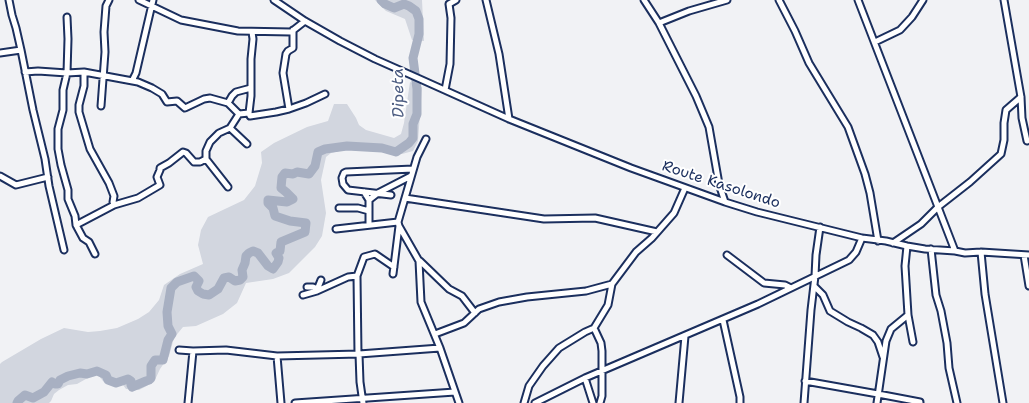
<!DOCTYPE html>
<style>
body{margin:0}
canvas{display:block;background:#f1f2f5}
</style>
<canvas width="1029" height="403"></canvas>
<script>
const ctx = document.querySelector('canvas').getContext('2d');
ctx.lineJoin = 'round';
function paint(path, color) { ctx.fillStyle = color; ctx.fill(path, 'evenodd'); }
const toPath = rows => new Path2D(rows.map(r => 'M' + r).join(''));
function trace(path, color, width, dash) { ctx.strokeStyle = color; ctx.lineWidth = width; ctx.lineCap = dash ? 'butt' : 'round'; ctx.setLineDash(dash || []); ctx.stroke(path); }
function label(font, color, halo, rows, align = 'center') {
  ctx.font = font + ' "Shantell Sans",sans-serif'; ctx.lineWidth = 4; ctx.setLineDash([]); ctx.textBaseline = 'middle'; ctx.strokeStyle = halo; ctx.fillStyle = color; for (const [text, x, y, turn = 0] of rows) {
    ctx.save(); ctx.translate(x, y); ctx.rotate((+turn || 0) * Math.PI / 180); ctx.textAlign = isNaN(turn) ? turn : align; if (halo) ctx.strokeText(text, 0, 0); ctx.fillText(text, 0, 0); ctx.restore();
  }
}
paint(toPath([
 [375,0,422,0,424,41,412,40,405,19,386,11],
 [410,82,422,87,418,141,413,151,402,154,348,149,331,153,326,157,321,180,326,213,322,236,315,247,289,273,273,279,246,283,237,303,223,314,196,326,183,327,174,338,169,356,160,369,154,382,139,390,126,389,123,385,113,386,103,381,98,375,93,375,77,384,68,385,59,390,54,394,51,401,49,403,0,403,0,364,2,362,41,339,64,328,88,332,100,331,117,328,138,319,149,312,159,300,164,285,180,274,203,264,198,245,201,230,208,217,244,200,255,186,262,163,261,152,274,143,307,127,328,121,334,104,347,104,356,118,359,125,366,130,394,138,401,134,404,123]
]), '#d2d6df');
trace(toPath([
 [17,403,18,401,25,395,33,398,44,392,52,382,55,384,58,384,60,380,68,376,80,373,87,374,97,371,106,375,108,380,116,383,128,379,131,381,131,385,132,387,146,381,149,380,151,378,151,366,155,360,163,360,168,340,172,334,168,326,167,312,171,288,177,282,194,276,199,281,196,287,198,291,203,294,209,295,218,289,224,278,229,277,235,281,240,280,243,277,242,270,245,263,246,256,249,253,253,251,258,253,268,266,273,269,278,262,279,258,276,253,280,251,281,242,305,232,306,223,290,221,275,216,273,208,268,203,268,200,287,202,293,199,286,192,281,188,282,177,285,173,293,174,297,172,309,174,315,166,318,152,325,149,347,146,382,148,396,152,409,143,413,138,413,124,417,114,417,89,413,58,419,34,419,19,416,11,409,6,404,4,394,8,385,4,381,0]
]), '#a8b0c2', 9);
const minor = toPath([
 [9,0,12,15,16,28,21,50,33,110,45,159,49,186,64,250],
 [139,0,181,20,238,31,291,32,305,21],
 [274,0,305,21,340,41,375,59,420,79,509,119,631,168,725,202,757,212,862,238,886,241,907,246,925,249,955,251,965,253,981,252,1029,255],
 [486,0,499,54,509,119],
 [644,0,659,23,696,96,709,127,719,184,725,202],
 [779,0,795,31,809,63,823,86,848,127,865,174,870,193,878,241],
 [858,0,955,251],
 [1004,0,1021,97,1022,118,1027,141],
 [67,17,68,39,67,73,63,90,63,110,58,129,58,149,61,165,68,190,68,199,75,216,76,225],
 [659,23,689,11,727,0],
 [252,32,253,39,251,59,251,96,249,113,250,116,276,112,289,109,306,103,325,94],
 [875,42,900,30,912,17,923,0],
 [0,53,21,50],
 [25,72,38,71,67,73,84,72,138,82,152,88,162,94,167,102,177,101,185,108,204,99,210,98,228,103,232,96,236,92,251,88],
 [84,72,84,86,79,105,79,112,90,149,109,183,114,196,113,202,114,205],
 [132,81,136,73,153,0],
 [445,90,450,64,451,18,449,4,456,0],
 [228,103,239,114,249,113],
 [101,106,105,52,104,32,106,6,109,0],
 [289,109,283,73,286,54,288,51,293,48,293,30],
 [230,128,239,114],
 [426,139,417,157,405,198,398,222,399,226,419,261,421,302,440,348,459,403],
 [206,159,206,151,210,142,219,133,230,128,247,144],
 [0,176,16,185,48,177],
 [364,192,369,200,369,225],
 [391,195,348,190,343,184,342,178,344,173,346,172,413,169],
 [405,198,544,219,595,218,657,232],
 [369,200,378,193,411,176],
 [339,208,358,208,369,211],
 [336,229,398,222],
 [893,243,921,224,938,207,970,182,1001,154,1004,140,1004,123,1006,110,1021,97],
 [907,246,905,266,908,315,913,342],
 [931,249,936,295,941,311,947,343,949,368,957,403],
 [981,252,985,294,1003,403],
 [95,254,89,242,83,238,76,225,114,205,138,198,160,185,157,177,160,170,160,168,169,163,183,152,186,153,194,162,200,162,206,159,228,187],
 [727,255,764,283,785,285,791,288],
 [1024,255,1029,286],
 [420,261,449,289,462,296,475,313],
 [393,274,399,226],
 [814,286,823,295,830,311,848,322,861,328,873,335,878,342,883,357],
 [307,287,313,287,318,289],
 [317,290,321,280],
 [303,295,317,291,348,277,357,276],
 [723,320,740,397,740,403],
 [594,328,601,343,602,351,602,396,600,403],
 [435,334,464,323,479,309,499,302,527,297,586,291,612,284],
 [179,350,193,351,226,350,277,356,359,354,440,348],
 [358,354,357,276,364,257,375,254,394,267],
 [359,354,360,382,363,403],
 [277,356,281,403],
 [585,378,593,403],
 [805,381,878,394,920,402,920,403],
 [188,403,193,351],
 [295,403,455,392],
 [524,403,529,386,543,366,559,348,585,332,594,328,608,305,612,284,636,252,652,238,674,213,685,188],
 [535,403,585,378,758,304,849,260,856,252,862,238],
 [679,403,685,336],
 [804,403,811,310,815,276,816,255,820,227],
 [877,403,886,341,891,329,908,315]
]);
trace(minor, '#1b2f5e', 9);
trace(minor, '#fff', 5);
label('15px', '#1b2f5e', '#fff', [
 ["Route Kasolondo",721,185,18]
]);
label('italic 16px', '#4c5c81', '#fff', [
 ["Dipeta",399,93,-91]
]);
</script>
